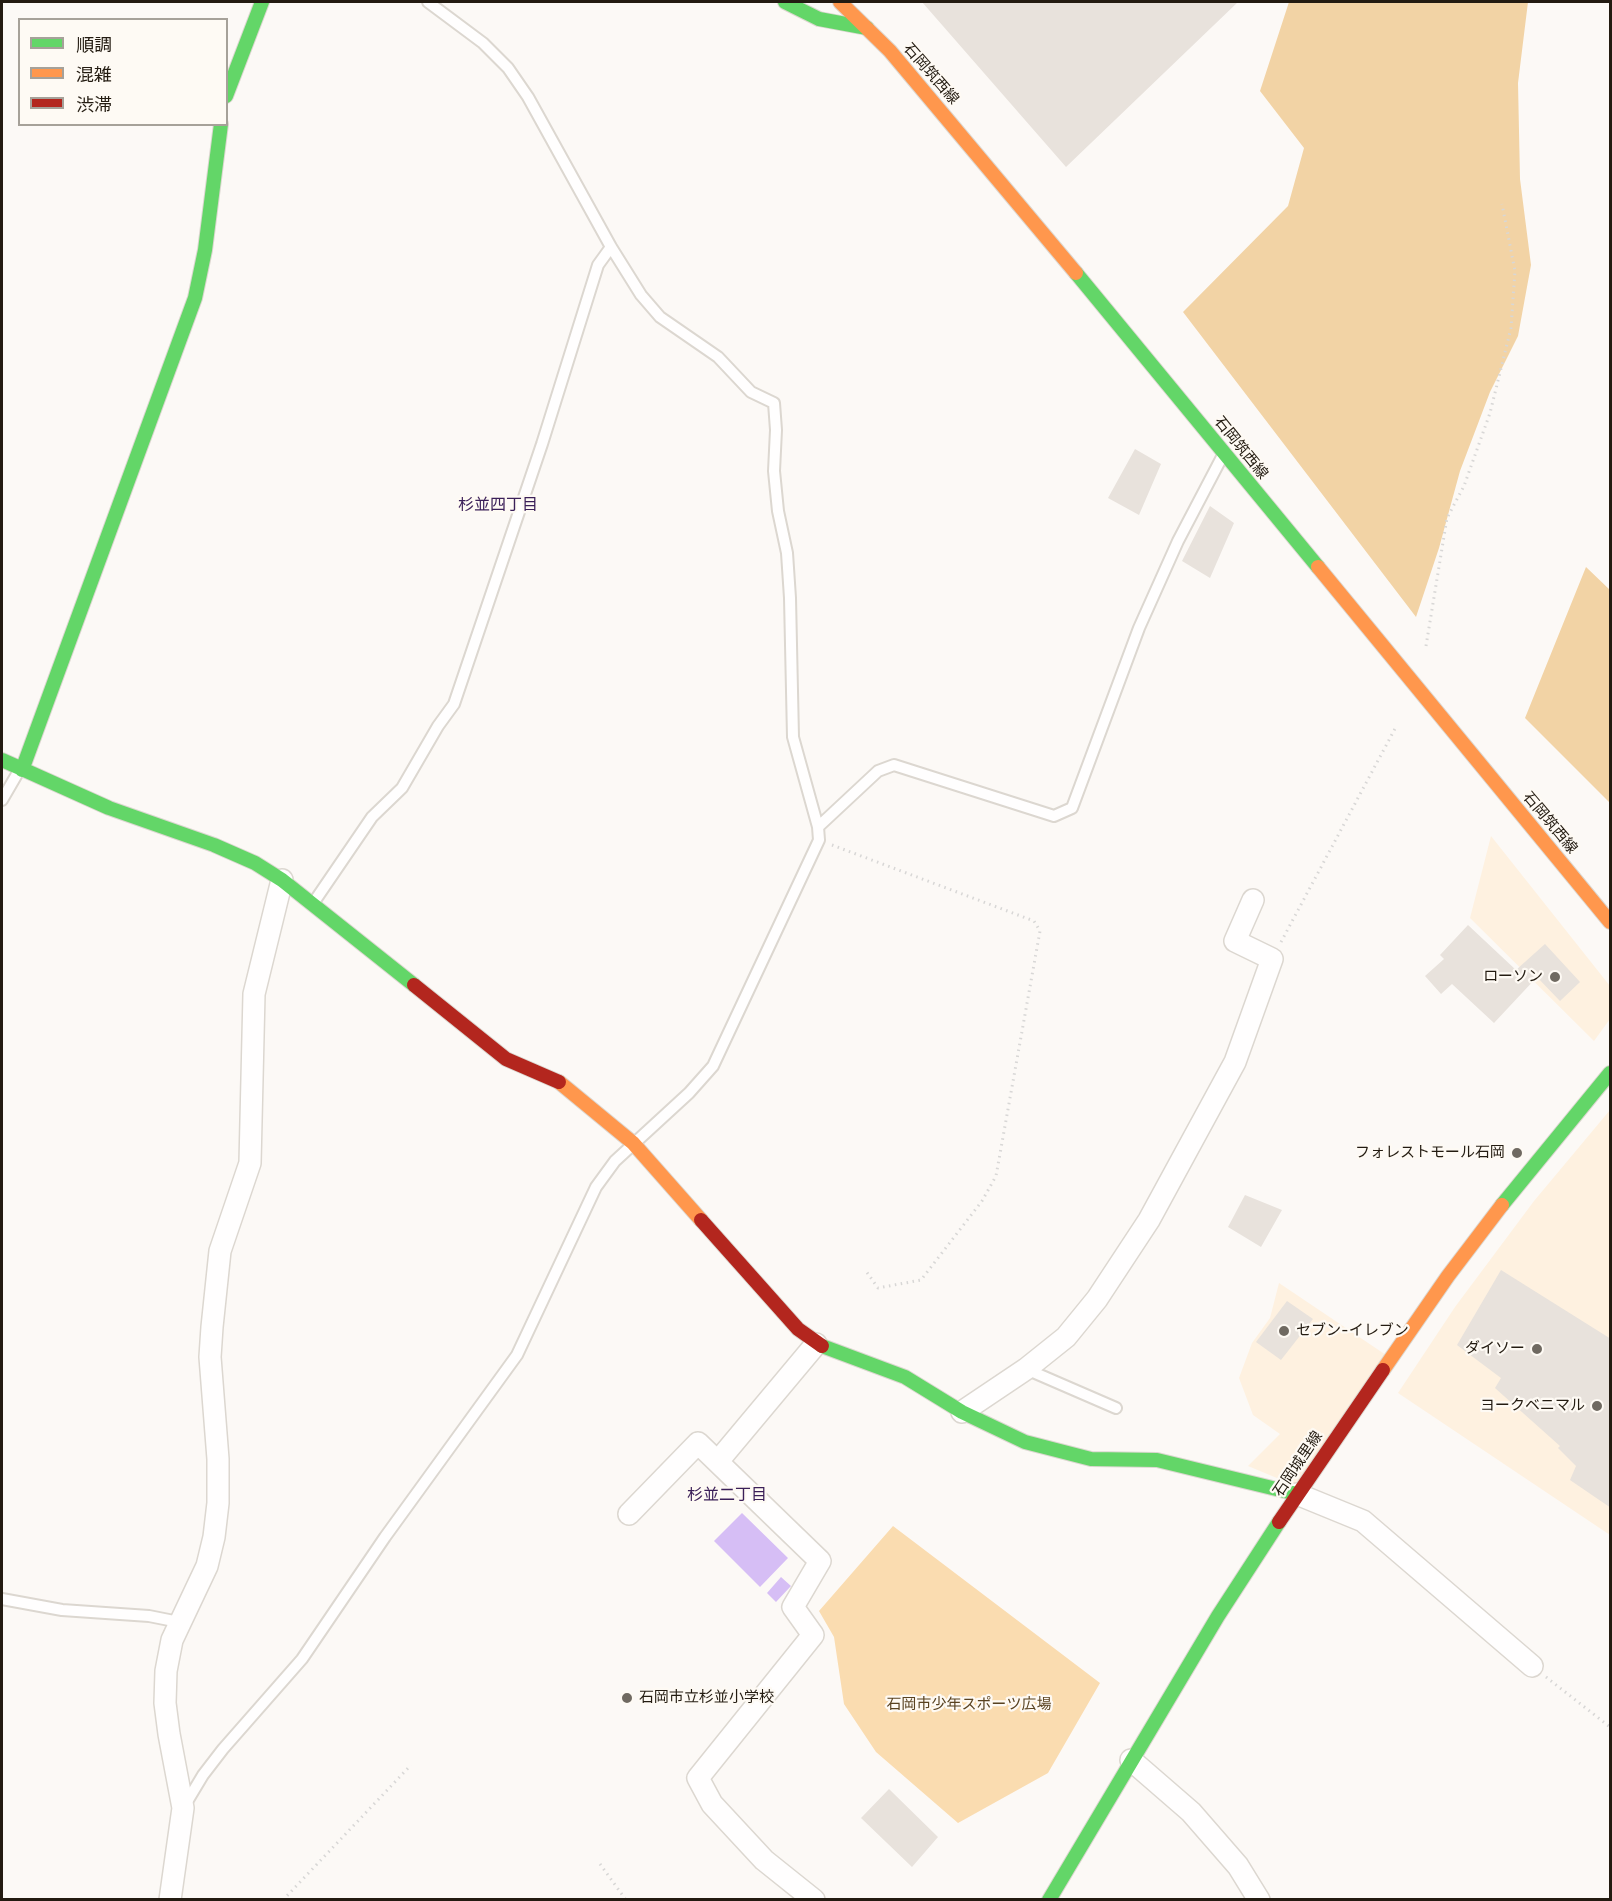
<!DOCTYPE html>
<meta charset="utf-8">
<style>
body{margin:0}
#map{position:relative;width:1612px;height:1901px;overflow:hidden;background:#fcf9f6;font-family:"Work Sans","Noto Sans JP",sans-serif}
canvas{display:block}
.frame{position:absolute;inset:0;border:3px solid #231b11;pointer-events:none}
.legend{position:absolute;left:18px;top:18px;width:210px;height:108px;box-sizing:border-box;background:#fefaf4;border:2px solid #a6a199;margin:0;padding:8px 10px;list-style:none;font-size:18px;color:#231b11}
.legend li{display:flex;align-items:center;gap:12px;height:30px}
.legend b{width:30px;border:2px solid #a6a199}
</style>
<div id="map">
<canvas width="1612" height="1901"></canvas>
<div class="frame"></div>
<ul class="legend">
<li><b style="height:8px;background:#63d668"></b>順調</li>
<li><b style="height:8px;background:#ff974d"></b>混雑</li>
<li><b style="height:8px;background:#b3261e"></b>渋滞</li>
</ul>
</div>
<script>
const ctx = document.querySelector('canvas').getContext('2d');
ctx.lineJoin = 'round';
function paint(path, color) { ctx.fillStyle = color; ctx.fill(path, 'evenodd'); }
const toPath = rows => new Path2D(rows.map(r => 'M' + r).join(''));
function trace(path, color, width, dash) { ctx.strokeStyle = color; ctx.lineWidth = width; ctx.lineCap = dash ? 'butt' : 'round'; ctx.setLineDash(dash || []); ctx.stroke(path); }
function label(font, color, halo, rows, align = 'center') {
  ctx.font = font + ' "Work Sans","Noto Sans JP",sans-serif'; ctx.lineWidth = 4.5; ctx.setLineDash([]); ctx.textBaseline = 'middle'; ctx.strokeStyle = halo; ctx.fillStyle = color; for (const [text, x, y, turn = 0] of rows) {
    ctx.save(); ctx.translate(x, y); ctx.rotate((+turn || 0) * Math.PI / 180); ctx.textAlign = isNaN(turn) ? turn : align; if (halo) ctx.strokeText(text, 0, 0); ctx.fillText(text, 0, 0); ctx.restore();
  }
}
paint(toPath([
 [1491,836,1610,986,1610,1019,1594,1041,1470,918],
 [1610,1110,1610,1535,1398,1393,1455,1307,1534,1201],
 [1279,1283,1386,1355,1296,1486,1248,1466,1280,1434,1253,1415,1239,1378,1252,1343,1270,1318]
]), '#fef1e0');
paint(toPath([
 [893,1526,1100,1683,1048,1773,958,1823,876,1752,844,1704,834,1637,819,1611]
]), '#fadcb0');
paint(toPath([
 [1289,2,1528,2,1518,83,1520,179,1531,265,1518,336,1490,392,1460,471,1439,548,1416,617,1183,312,1288,206,1304,148,1260,91],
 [1586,567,1610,590,1610,803,1525,718]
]), '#f2d3a5');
paint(toPath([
 [742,1513,788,1558,760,1587,714,1541],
 [781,1577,791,1586,776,1602,767,1593]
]), '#d6bef5');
paint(toPath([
 [922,2,1238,2,1066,167],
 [1135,449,1161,464,1139,515,1108,498],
 [1210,506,1234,523,1210,578,1182,561],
 [1468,925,1516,970,1545,944,1580,982,1560,1001,1537,977,1494,1023,1452,984,1441,994,1425,976,1444,959,1440,955],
 [1245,1195,1282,1210,1261,1247,1228,1227],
 [1501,1270,1611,1339,1611,1508,1570,1480,1576,1466,1558,1448,1560,1446,1495,1388,1501,1378,1457,1345],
 [1287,1301,1313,1319,1281,1360,1256,1342],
 [889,1789,938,1837,912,1867,861,1818]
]), '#e8e2dc');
const lane = toPath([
 [2,800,20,769],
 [818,827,878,771,894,765,1054,816,1072,808,1139,628,1178,541,1222,457],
 [314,902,372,817,402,788,438,726,454,704,542,444,598,265,611,247],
 [1026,1369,1116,1408],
 [2,1599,62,1610,149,1616,179,1622],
 [185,1805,203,1775,223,1749,302,1659,385,1537,517,1355,596,1187,615,1161,689,1093,713,1066,819,840,818,827,793,737,790,598,787,553,778,511,774,471,776,430,774,403,751,392,718,357,660,317,641,295,611,247,528,97,508,68,483,43,428,2]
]);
const street = toPath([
 [962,1412,1026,1369,1066,1337,1097,1299,1149,1220,1235,1062,1272,959,1235,941,1253,900],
 [719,1460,816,1344],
 [1297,1494,1363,1521,1532,1666],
 [629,1514,698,1443,820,1561,793,1607,813,1635,698,1778,712,1804,764,1860,814,1900],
 [1131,1760,1191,1812,1238,1866,1259,1900],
 [170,1900,183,1808,169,1734,165,1703,166,1671,172,1640,207,1566,214,1537,218,1503,218,1459,210,1357,212,1327,220,1251,250,1163,254,994,282,880]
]);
const fast = toPath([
 [785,2,819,19,867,28],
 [226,96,262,2],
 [1076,273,1318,567],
 [2,760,109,808,214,845,255,863,282,880,414,985],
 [22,770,195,298,205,250,221,124],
 [1502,1205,1610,1073],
 [822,1346,905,1377,962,1412,1025,1442,1091,1459,1157,1460,1297,1494],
 [1049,1900,1218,1616,1279,1522]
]);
const slow = toPath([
 [840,2,890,51,1076,273],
 [1318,567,1610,922],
 [559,1082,633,1143,701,1220],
 [1383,1370,1448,1276,1502,1205]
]);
const jam = toPath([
 [414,985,506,1059,559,1082],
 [701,1220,798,1329,822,1346],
 [1279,1522,1383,1370]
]);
trace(lane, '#dcd7d0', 14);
trace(street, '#dcd7d0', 24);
trace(fast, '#dcd7d0', 16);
trace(slow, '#dcd7d0', 16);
trace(jam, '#dcd7d0', 16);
trace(toPath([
 [1426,646,1447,518,1464,486,1490,413,1511,328,1515,271,1502,204],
 [832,845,1034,921,1040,931,996,1176,982,1201,921,1280,878,1288,866,1271],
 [1281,942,1397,725],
 [1546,1677,1610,1727],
 [600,1864,626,1900],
 [283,1900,411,1765]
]), '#d8d7d6', 3, [1.5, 4.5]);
trace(lane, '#fffefe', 10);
trace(street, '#fffefe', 21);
trace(fast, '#63d668', 14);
trace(slow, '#ff974d', 14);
trace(jam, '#b3261e', 14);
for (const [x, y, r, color] of [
 [1555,977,6,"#6f6961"],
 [1517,1153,6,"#6f6961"],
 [1284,1331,6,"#6f6961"],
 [1537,1349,6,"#6f6961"],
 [1597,1406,6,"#6f6961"],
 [627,1698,6,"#6f6961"]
]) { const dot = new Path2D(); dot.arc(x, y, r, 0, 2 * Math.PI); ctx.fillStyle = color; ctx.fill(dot); trace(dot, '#fefaf4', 2); }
label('15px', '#231b11', '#fefaf4', [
 ["石岡筑西線",931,74,49],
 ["石岡筑西線",1241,448,51],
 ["石岡筑西線",1550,823,50],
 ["石岡城里線",1298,1464,-56]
]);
label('15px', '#231b11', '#fefaf4', [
 ["ローソン",1543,977],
 ["フォレストモール石岡",1505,1153],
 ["セブン-イレブン",1296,1331,"left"],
 ["ダイソー",1525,1349],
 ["ヨークベニマル",1585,1406],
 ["石岡市立杉並小学校",639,1698,"left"]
], 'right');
label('15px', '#594220', '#fefaf4', [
 ["石岡市少年スポーツ広場",969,1705]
]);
label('16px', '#3b2059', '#fefaf4', [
 ["杉並四丁目",498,505],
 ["杉並二丁目",727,1495]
]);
</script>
